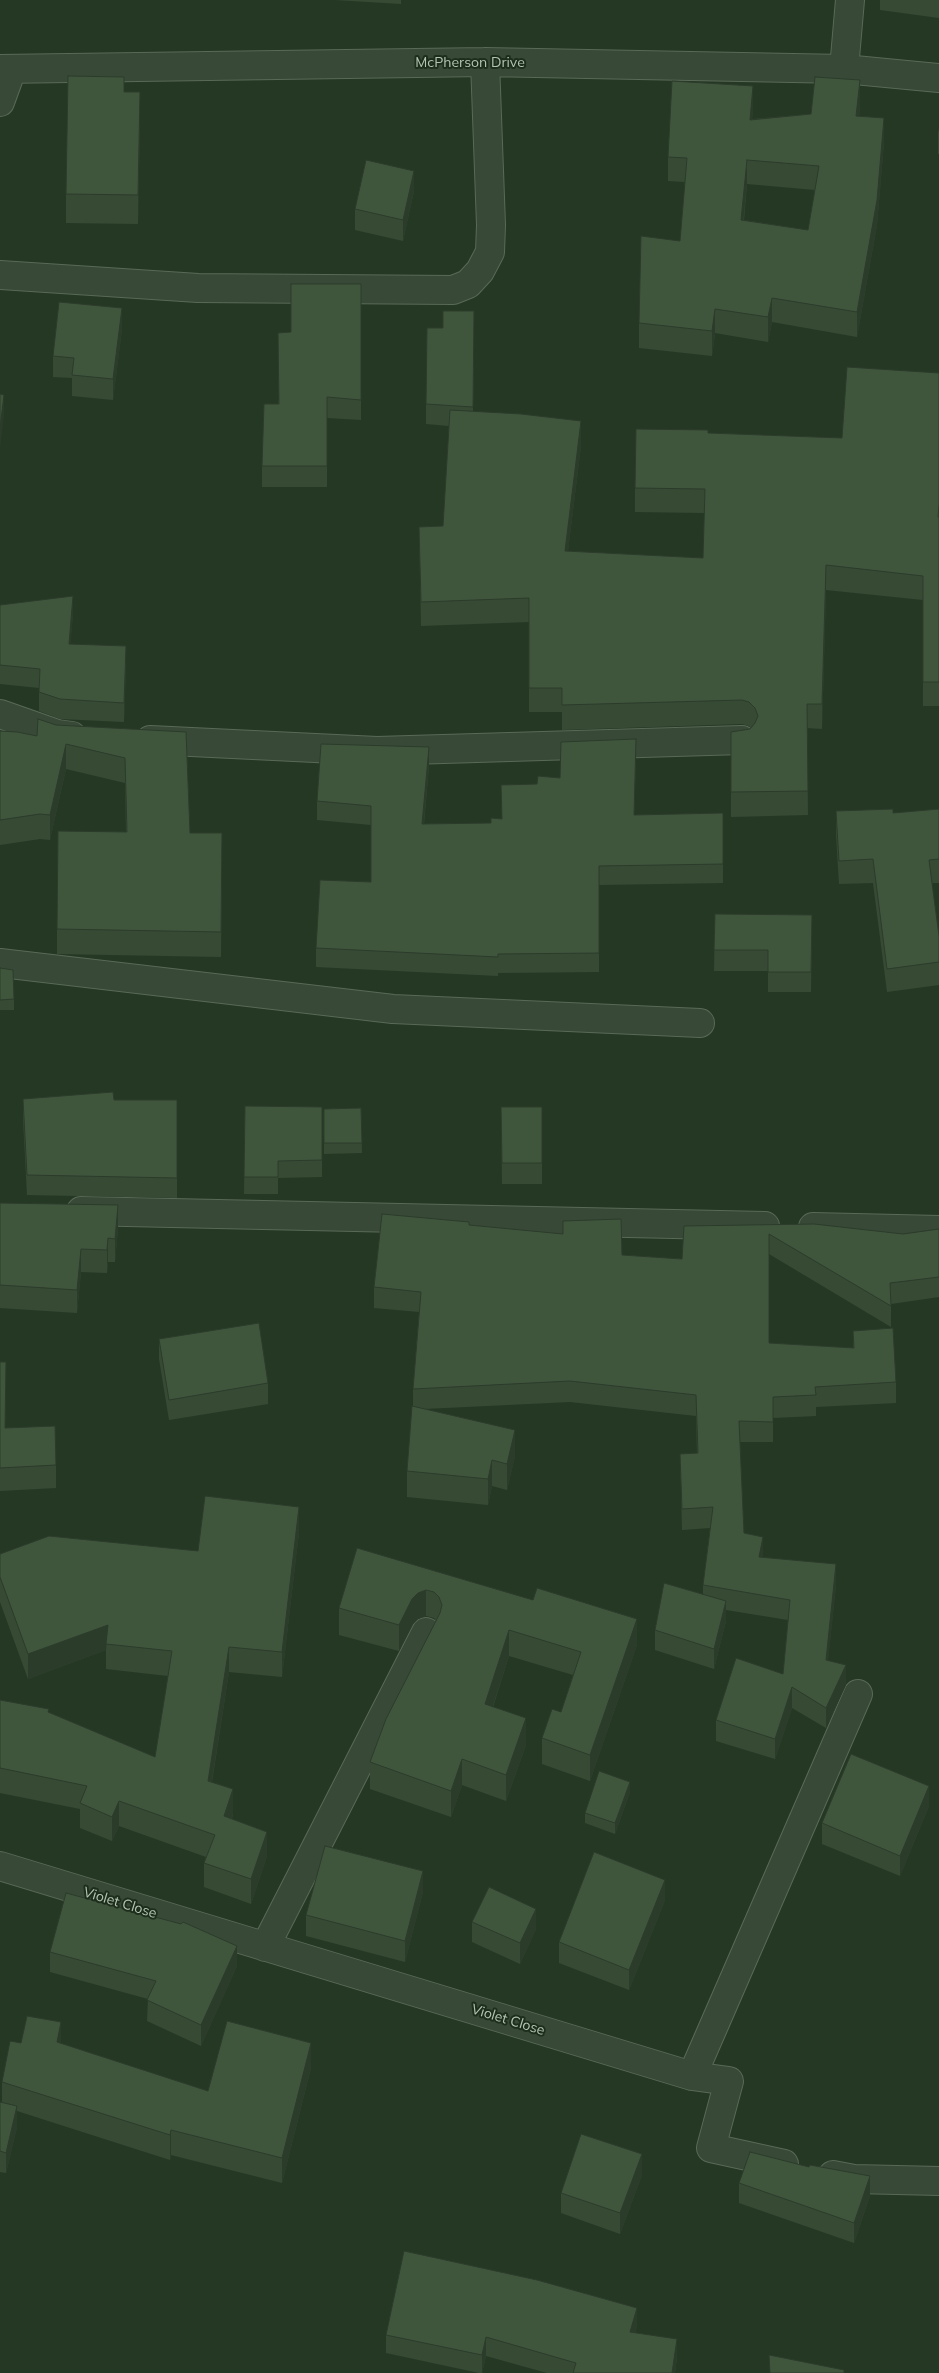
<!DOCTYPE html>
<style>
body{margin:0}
canvas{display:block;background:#253824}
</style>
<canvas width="939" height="2373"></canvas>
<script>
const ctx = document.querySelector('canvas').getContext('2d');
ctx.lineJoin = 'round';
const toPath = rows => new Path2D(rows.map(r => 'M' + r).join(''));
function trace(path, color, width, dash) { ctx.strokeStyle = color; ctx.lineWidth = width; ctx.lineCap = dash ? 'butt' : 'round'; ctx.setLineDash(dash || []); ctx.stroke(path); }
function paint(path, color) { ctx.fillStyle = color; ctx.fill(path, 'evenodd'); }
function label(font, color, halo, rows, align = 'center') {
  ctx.font = font + ' Mulish,sans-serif'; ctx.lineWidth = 4; ctx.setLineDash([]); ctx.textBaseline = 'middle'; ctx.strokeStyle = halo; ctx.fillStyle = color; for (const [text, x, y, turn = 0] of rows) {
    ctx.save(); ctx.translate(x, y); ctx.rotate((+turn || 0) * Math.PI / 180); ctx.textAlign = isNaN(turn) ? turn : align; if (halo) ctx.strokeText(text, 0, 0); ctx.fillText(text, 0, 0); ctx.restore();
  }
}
const street = toPath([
 [0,69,485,62,844,69,939,78],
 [844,69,850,0],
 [0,102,12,69],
 [0,275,198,288,453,290,468,284,480,271,490,252,491,225,485,62],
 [0,714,57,734,72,736],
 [150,740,377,751,742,740],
 [0,963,393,1009,700,1023],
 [81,1211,765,1226],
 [813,1227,939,1230],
 [0,1866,692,2076,729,2081,711,2148,784,2164],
 [265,1947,426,1632],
 [692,2076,858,1694],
 [833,2175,854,2179,939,2181]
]);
trace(street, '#596a57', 30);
trace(street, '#384937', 28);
paint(toPath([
 [335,0,401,0,401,4],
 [880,0,939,0,939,18,880,10],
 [124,92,140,121,138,224,66,223,66,194],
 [860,105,859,116,884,142,877,225,857,337,772,322,768,342,715,333,712,356,639,348,639,323,680,241,685,182,668,181,668,157,753,110,752,119,811,114],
 [747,184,815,190,808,230,744,220],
 [939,128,939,154,938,154,938,133],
 [414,191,403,241,355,230,355,209],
 [361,284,361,420,327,418,327,487,262,487,262,466,278,404,291,332],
 [443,328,474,331,473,411,581,446,568,551,703,558,705,513,635,512,635,488,708,433,842,438,939,373,939,706,923,706,923,600,826,590,822,729,807,728,808,815,731,817,731,732,750,729,751,728,749,726,742,724,562,730,562,712,529,712,529,622,421,626,419,527,443,526,449,426,426,424,426,404],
 [122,329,113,400,72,396,72,378,53,377,53,356],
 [0,605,73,615,70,644,126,665,124,722,60,719,39,711,39,688,0,684],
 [56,725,186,732,190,833,222,858,221,957,57,954,57,929,126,832,125,783,66,769,50,840,40,839,0,845,0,731,37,736],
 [636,759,634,815,723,813,723,883,599,885,599,972,498,973,498,976,316,967,316,948,371,882,371,825,317,820,317,801,429,766,424,824,491,823,501,819,537,784],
 [939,809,939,883,932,883,939,936,939,985,887,992,873,883,839,884,836,835,836,811,893,813],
 [715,914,812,915,811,992,768,992,768,971,714,971],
 [0,968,14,999,14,1010,0,1010],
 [23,1099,114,1100,177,1100,177,1198,27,1195,23,1119],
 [245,1106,322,1107,322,1177,278,1178,278,1194,244,1194],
 [501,1107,542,1107,542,1184,502,1184],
 [361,1108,362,1153,324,1154,324,1109],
 [0,1203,118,1228,115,1262,108,1262,107,1273,81,1272,77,1313,0,1308],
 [469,1225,622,1255,682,1259,684,1226,903,1234,939,1229,939,1297,891,1304,891,1327,769,1254,769,1343,853,1348,853,1331,896,1382,896,1403,816,1407,816,1416,773,1418,773,1442,740,1442,744,1533,763,1558,836,1585,828,1660,846,1685,826,1728,792,1708,775,1759,716,1741,716,1720,783,1674,788,1620,726,1610,726,1621,714,1669,655,1650,655,1630,703,1594,703,1585,710,1528,682,1530,680,1454,697,1453,696,1416,570,1402,424,1409,515,1456,507,1490,492,1486,488,1505,407,1497,407,1471,413,1407,413,1389,419,1312,374,1308,374,1287],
 [159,1339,268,1383,268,1404,169,1420,159,1359],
 [0,1362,5,1428,56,1465,56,1488,0,1491],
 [299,1532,282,1677,229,1672,212,1782,233,1814,232,1819,267,1856,251,1904,204,1887,204,1863,206,1857,119,1826,112,1841,80,1828,80,1809,0,1793,0,1700,49,1713,155,1757,168,1676,106,1669,106,1650,28,1679,0,1602,0,1554,198,1551],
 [357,1548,637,1645,590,1781,542,1764,542,1738,561,1712,573,1675,509,1656,493,1707,526,1745,506,1801,462,1785,451,1817,370,1789,370,1762,436,1621,434,1618,426,1616,418,1619,412,1625,399,1651,339,1635,339,1608],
 [630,1792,615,1834,585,1823,585,1813],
 [929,1806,900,1876,822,1844,822,1823],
 [423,1892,405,1962,306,1936,306,1915],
 [665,1900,629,1990,559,1963,559,1942],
 [472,1922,536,1929,520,1964,472,1942],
 [50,1952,237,1966,201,2046,147,2021,148,1999,50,1972],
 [61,2044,208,2091,311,2068,282,2183,171,2155,170,2160,17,2111,17,2127,6,2173,0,2172,0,2102,2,2103,2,2082],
 [642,2175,620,2234,561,2213,561,2193],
 [739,2183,870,2196,854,2243,739,2203],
 [637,2326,635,2333,677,2357,675,2373,547,2373,486,2356,482,2373,479,2373,386,2353,386,2335]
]), '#364a34');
paint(toPath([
 [860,80,860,105,856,140,856,116],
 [753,86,753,110,750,144,750,120],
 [140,92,140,121,138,224,138,195],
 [884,118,884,142,877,225,857,337,857,312],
 [747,160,747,184,741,244,741,220],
 [414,171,414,191,403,241,403,220],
 [772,298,772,322,768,342,768,317],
 [122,308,122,329,113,400,113,379],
 [715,309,715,333,712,356,712,331],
 [4,395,4,415,0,448,0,428],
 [581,421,581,446,565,576,565,551],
 [826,565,826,590,822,729,822,704],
 [73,596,73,615,69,663,69,644],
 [126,646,126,665,124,722,124,703],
 [636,739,636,759,634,834,634,815],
 [66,744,66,769,50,840,50,815],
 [429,747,429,766,422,843,422,824],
 [118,1205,118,1228,115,1262,115,1239],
 [108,1238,108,1262,107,1273,107,1250],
 [81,1249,81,1272,77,1313,77,1290],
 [515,1430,515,1456,507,1490,507,1464],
 [492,1460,492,1486,488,1505,488,1479],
 [299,1507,299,1532,282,1677,282,1652],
 [763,1537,763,1558,759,1557],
 [836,1564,836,1585,826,1680,826,1660],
 [426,1590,426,1616,418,1619,412,1625,399,1651,399,1625,412,1599,418,1593],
 [726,1601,726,1621,714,1669,714,1649],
 [637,1619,637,1645,590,1781,590,1755],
 [108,1625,106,1650,28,1679,28,1654],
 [509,1630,509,1656,485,1730,485,1704],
 [229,1647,229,1672,208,1805,208,1781],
 [846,1665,846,1685,826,1728,826,1708],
 [792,1687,792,1708,775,1759,775,1739],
 [526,1718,526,1745,506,1801,506,1775],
 [462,1759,462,1785,451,1817,451,1791],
 [630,1782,630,1792,615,1834,615,1823],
 [929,1786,929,1806,900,1876,900,1856],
 [233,1789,233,1814,224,1841,224,1816],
 [119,1801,119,1826,112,1841,112,1817],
 [267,1832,267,1856,251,1904,251,1879],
 [423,1871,423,1892,405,1962,405,1941],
 [665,1880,665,1900,629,1990,629,1970],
 [536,1909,536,1929,520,1964,520,1943],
 [237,1946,237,1966,201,2046,201,2025],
 [61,2022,61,2047,57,2042],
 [311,2043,311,2068,282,2183,282,2158],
 [17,2106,17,2127,6,2173,6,2153],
 [171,2130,171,2155,170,2160,170,2135],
 [642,2154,642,2175,620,2234,620,2213],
 [870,2176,870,2196,854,2243,854,2223],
 [637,2308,637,2326,630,2350,630,2332],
 [486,2337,486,2356,482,2373,482,2355],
 [677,2339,677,2357,675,2373,672,2373]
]), '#2c3c2b');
const building = toPath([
 [68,76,124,77,124,92,140,92,138,195,66,194,68,76],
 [815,77,860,80,856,116,884,118,877,200,857,312,772,298,768,317,715,309,712,331,639,323,641,236,680,241,687,158,668,157,672,81,753,86,750,120,811,114,815,77],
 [747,160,819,166,808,230,741,220,747,160],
 [366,160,414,171,403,220,355,209,366,160],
 [291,284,361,284,361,400,327,397,327,466,262,466,264,404,279,404,278,333,291,332,291,284],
 [59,302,122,308,113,379,72,375,74,358,53,356,59,302],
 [443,311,474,311,473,407,426,404,427,328,443,328,443,311],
 [847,367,939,373,939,504,938,517,939,517,939,682,923,682,923,576,826,565,822,704,807,704,808,791,731,792,731,732,750,729,755,723,758,716,755,708,749,702,742,700,562,705,562,688,529,688,529,598,421,602,419,527,443,526,450,410,521,414,581,421,565,551,703,558,705,489,635,488,636,429,708,430,708,433,842,438,847,367],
 [0,394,4,395,0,428,0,394],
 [73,596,69,644,126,646,124,703,60,699,39,692,40,669,0,665,0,605,73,596],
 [38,719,56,725,186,732,190,833,222,833,221,932,57,929,58,831,127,832,125,758,66,744,50,815,40,814,0,820,0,731,17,732,37,736,38,719],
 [636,739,634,815,723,813,723,864,599,866,599,953,498,954,498,957,316,948,320,880,371,882,371,806,317,801,321,744,429,747,422,824,491,823,491,818,502,819,501,785,537,784,538,776,560,778,561,742,636,739],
 [893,809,893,813,939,809,939,859,929,860,939,936,939,962,887,969,873,859,839,861,836,811,893,809],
 [715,914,812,915,811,972,768,972,768,950,714,950,715,914],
 [0,968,13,970,14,999,0,1000,0,968],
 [113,1092,114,1100,177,1100,177,1178,27,1175,23,1099,113,1092],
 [245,1106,322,1107,322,1160,278,1161,278,1177,244,1177,245,1106],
 [501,1107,542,1107,542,1163,502,1163,501,1107],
 [361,1108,362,1143,324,1143,324,1109,361,1108],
 [0,1203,118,1205,115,1239,108,1238,107,1250,81,1249,77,1290,0,1285,0,1203],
 [382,1214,469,1222,469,1225,563,1234,563,1221,621,1219,622,1255,682,1259,684,1226,814,1224,903,1234,939,1229,939,1277,890,1283,891,1306,769,1234,769,1343,854,1348,853,1331,893,1328,896,1382,815,1387,816,1395,773,1397,773,1422,739,1421,744,1533,763,1537,759,1557,836,1564,826,1660,846,1665,826,1708,792,1687,775,1739,716,1720,736,1658,783,1674,790,1600,703,1585,713,1507,682,1509,680,1454,698,1453,696,1395,570,1381,413,1389,421,1292,374,1287,382,1214],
 [259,1323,268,1383,169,1400,159,1339,259,1323],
 [0,1362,6,1362,5,1428,55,1426,56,1465,0,1468,0,1362],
 [412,1406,515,1430,507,1464,492,1460,488,1479,407,1471,412,1406],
 [205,1496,299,1507,282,1652,229,1647,208,1781,233,1789,224,1816,267,1832,251,1879,204,1863,215,1835,119,1801,112,1817,80,1803,87,1786,0,1768,0,1700,49,1709,48,1712,155,1757,172,1651,106,1644,108,1625,28,1654,0,1577,0,1554,49,1536,198,1551,205,1496],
 [357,1548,533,1600,537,1588,637,1619,590,1755,542,1738,552,1709,561,1712,581,1652,509,1630,485,1704,526,1718,506,1775,462,1759,451,1791,370,1762,386,1719,440,1613,442,1605,439,1597,434,1592,426,1590,418,1593,412,1599,399,1625,339,1608,357,1548],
 [664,1583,726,1601,714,1649,655,1630,664,1583],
 [851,1754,929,1786,900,1856,822,1823,851,1754],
 [599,1771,630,1782,615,1823,585,1813,599,1771],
 [325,1846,423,1871,405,1941,306,1915,325,1846],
 [594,1852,665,1880,629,1970,559,1942,594,1852],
 [489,1887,536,1909,520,1943,472,1922,489,1887],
 [66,1893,181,1924,183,1922,237,1946,201,2025,147,2000,156,1981,50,1952,66,1893],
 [27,2016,61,2022,57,2042,208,2091,227,2021,311,2043,282,2158,171,2130,170,2135,2,2082,10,2041,21,2043,27,2016],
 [0,2102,17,2106,6,2153,0,2151,0,2102],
 [581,2134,642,2154,620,2213,561,2193,581,2134],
 [750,2152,809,2167,810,2165,870,2176,854,2223,739,2183,750,2152],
 [404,2251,537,2280,637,2308,630,2332,677,2339,672,2373,573,2373,576,2363,486,2337,482,2355,386,2335,404,2251],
 [769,2355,844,2370,844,2373,770,2373,769,2355]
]);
paint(building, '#3f563d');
trace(building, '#2c3c2b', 1);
label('14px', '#b3c5b2', '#1e2e1c', [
 ["McPherson Drive",470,63],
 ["Violet Close",120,1903,17],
 ["Violet Close",508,2020,17]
]);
</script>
